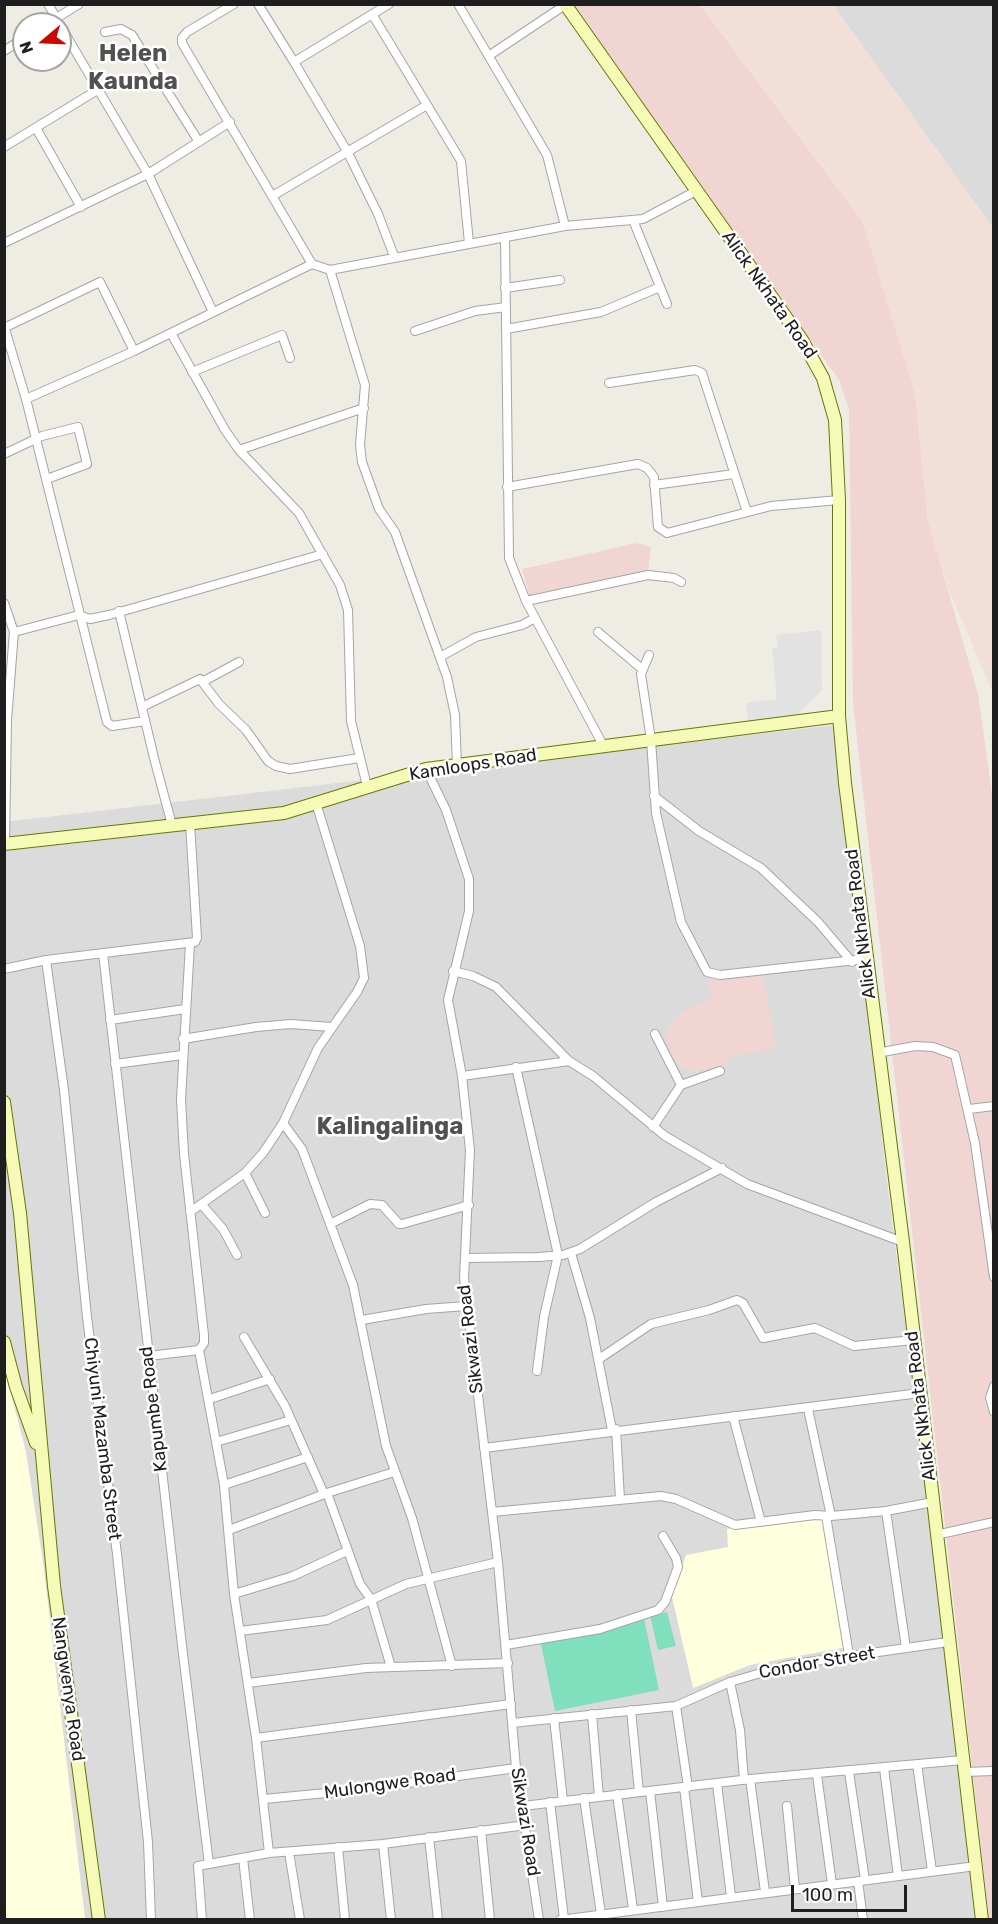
<!DOCTYPE html>
<style>
body{margin:0}
#map{position:relative;width:998px;height:1924px;overflow:hidden;background:#efece4;font-family:Rubik,sans-serif}
canvas{display:block}
.frame{position:absolute;inset:0;border:6px solid #1e1e1e;pointer-events:none}
.north{position:absolute;left:12px;top:12px;width:60px;height:60px;box-sizing:border-box;background:#fff;border:2px solid #a5a5a5;border-radius:50%;rotate:251deg;font-size:16px;font-weight:700;line-height:24px;text-align:center;color:#1e1e1e}
.north::after{content:'';display:block;margin:auto;width:21px;height:27px;background:#cc0700;clip-path:polygon(50% 0,100% 100%,50% 72%,0 100%)}
.scale{position:absolute;left:791px;top:1885px;width:116px;height:27px;box-sizing:border-box;border:3px solid #1e1e1e;border-top:0;padding-left:8px;font-size:18px;line-height:21px;white-space:nowrap;color:#1e1e1e;-webkit-text-stroke:4px #fff;paint-order:stroke}
</style>
<div id="map">
<canvas width="998" height="1924"></canvas>
<div class="frame"></div>
<div class="north">N</div>
<div class="scale">100 m</div>
</div>
<script>
const ctx = document.querySelector('canvas').getContext('2d');
ctx.lineJoin = 'round';
function paint(path, color) { ctx.fillStyle = color; ctx.fill(path, 'evenodd'); }
const toPath = rows => new Path2D(rows.map(r => 'M' + r).join(''));
function trace(path, color, width, dash) { ctx.strokeStyle = color; ctx.lineWidth = width; ctx.lineCap = dash ? 'butt' : 'round'; ctx.setLineDash(dash || []); ctx.stroke(path); }
function label(font, color, halo, rows, align = 'center') {
  ctx.font = font + ' Rubik,sans-serif'; ctx.lineWidth = 5; ctx.setLineDash([]); ctx.textBaseline = 'middle'; ctx.strokeStyle = halo; ctx.fillStyle = color; for (const [text, x, y, turn = 0] of rows) {
    ctx.save(); ctx.translate(x, y); ctx.rotate((+turn || 0) * Math.PI / 180); ctx.textAlign = isNaN(turn) ? turn : align; if (halo) ctx.strokeText(text, 0, 0); ctx.fillText(text, 0, 0); ctx.restore();
  }
}
paint(toPath([
 [833,5,993,5,993,228,975,203],
 [844,724,884,1158,982,1919,85,1919,43,1562,5,1366,4,822]
]), '#dcdbdb');
paint(toPath([
 [572,5,700,5,863,222,915,393,928,521,978,694,994,808,993,1919,989,1919,853,703,849,409,839,380],
 [637,543,651,547,648,573,530,597,522,569],
 [762,971,776,1048,727,1057,727,1066,710,1070,694,1071,679,1066,673,1058,666,1041,667,1030,678,1016,696,1004,704,1004,712,994,708,983,714,976]
]), '#f1d5d2');
paint(toPath([
 [4,1366,26,1452,43,1562,85,1919,5,1919],
 [824,1516,847,1647,750,1665,693,1688,672,1597,686,1555,728,1547,727,1529]
]), '#feffdd');
paint(toPath([
 [700,5,833,5,993,228,993,693,947,585,928,521,915,393,863,222]
]), '#f2dfd7');
paint(toPath([
 [667,1612,676,1646,658,1650,650,1616],
 [644,1618,659,1690,555,1711,540,1640]
]), '#80e0be');
paint(toPath([
 [821,630,822,690,796,716,748,721,746,703,777,699,772,648,778,647,776,635]
]), '#e2e2e2');
const minor = toPath([
 [48,4,58,21],
 [234,4,187,32,182,38,182,43,312,264],
 [258,4,294,62,389,4],
 [458,4,547,155,565,226],
 [372,14,461,161,469,243],
 [47,24,79,4],
 [60,25,148,174,213,312],
 [105,32,121,29,132,35,199,142],
 [4,51,24,38],
 [490,55,565,5],
 [294,62,347,151,378,214,394,256],
 [36,128,81,207],
 [4,147,99,89],
 [274,195,427,105],
 [633,220,667,304],
 [505,237,509,558,526,601,604,747],
 [4,243,148,174,230,122],
 [330,270,365,385,360,445,362,462,379,509,395,532,447,677,455,715,457,765],
 [505,288,560,280],
 [4,326,26,399,107,722,112,726,145,721],
 [4,328,100,282,134,351],
 [506,329,601,312,660,287],
 [415,331,475,311,506,307],
 [171,333,225,430,239,450,299,513,340,585,348,610,351,721,367,786],
 [192,372,282,335,290,358],
 [609,383,695,370,702,373,747,512],
 [26,399,134,351,312,264,330,270,565,226,643,219,696,191],
 [239,450,364,408],
 [4,454,42,436,78,427,87,464,47,479],
 [654,485,734,474],
 [507,487,638,464,647,468,654,477,658,527,667,533,771,506,839,500],
 [526,601,648,575,674,578,681,582],
 [4,603,14,632],
 [119,611,154,758,172,825],
 [598,632,642,669],
 [649,655,641,674,651,740,656,813,681,922,707,972,720,975,865,959],
 [440,657,476,637,522,625,535,618],
 [204,681,239,662],
 [142,707,200,679,219,704,246,730,268,761,276,766,290,769,359,758],
 [426,769,446,810,469,879,469,911,448,1000,462,1076,470,1150,464,1278,498,1562,516,1768,539,1920],
 [654,796,699,831,761,868,818,922,852,962],
 [5,844,7,720,14,632,79,615,90,619,109,615,323,554],
 [190,944,181,1099,184,1154,204,1335,204,1343,199,1350,224,1485,234,1594,256,1738,269,1853],
 [103,953,183,1654,209,1864],
 [46,960,64,1090,87,1317,117,1554,148,1842,151,1920],
 [4,969,46,960,195,942,197,938,190,823],
 [453,971,473,976,496,987,569,1061,593,1076,665,1136,747,1184,903,1242],
 [110,1020,185,1009],
 [655,1034,681,1085],
 [183,1039,256,1027,291,1024,331,1027],
 [877,1053,915,1046,933,1047,955,1055,975,1143,994,1277],
 [115,1064,182,1055],
 [516,1067,558,1255,544,1317,537,1371],
 [462,1076,569,1061],
 [969,1109,994,1106],
 [283,1123,302,1149,353,1285,386,1446,412,1518,452,1666],
 [653,1127,681,1085,720,1071],
 [245,1173,265,1213],
 [202,1205,223,1229,237,1255],
 [190,1212,245,1173,263,1153,283,1123,318,1048,357,992,364,978,360,946,316,803],
 [330,1224,370,1204,382,1205,399,1224,402,1224,469,1205],
 [571,1253,590,1318,612,1430],
 [465,1258,539,1257,563,1255,580,1249,656,1202,722,1168],
 [362,1320,426,1309,466,1306],
 [244,1337,285,1406,324,1494],
 [149,1356,199,1350],
 [599,1359,651,1324,709,1310,737,1300,743,1303,763,1338,815,1328,854,1346,913,1340],
 [994,1386,990,1398,994,1412],
 [210,1399,270,1379],
 [808,1409,831,1516],
 [733,1416,761,1522],
 [616,1429,620,1499],
 [216,1442,291,1420],
 [484,1448,920,1393],
 [224,1485,308,1457],
 [327,1493,360,1584,371,1599,391,1667],
 [886,1511,906,1648],
 [492,1512,661,1496,676,1499,735,1525,815,1515,831,1516,886,1511,933,1502],
 [826,1516,849,1655],
 [229,1530,327,1493,394,1472],
 [936,1535,994,1522],
 [234,1594,293,1576,347,1551],
 [240,1631,327,1620,406,1584,498,1562],
 [506,1645,600,1629,658,1610,665,1602,678,1567,676,1558,663,1536],
 [730,1682,740,1730,744,1780],
 [248,1683,366,1668,508,1663],
 [676,1706,688,1787],
 [631,1710,639,1792],
 [592,1714,599,1797],
 [554,1718,563,1801],
 [512,1723,676,1706,730,1682,788,1665,948,1642],
 [256,1738,511,1704],
 [917,1764,932,1871],
 [884,1768,898,1876],
 [849,1772,865,1880],
 [964,1772,994,1771],
 [817,1775,832,1884],
 [750,1779,765,1892],
 [717,1784,731,1896],
 [684,1787,698,1902],
 [650,1791,663,1907],
 [617,1794,633,1909],
 [584,1798,601,1914],
 [264,1799,357,1790,516,1768],
 [550,1802,564,1919],
 [523,1806,750,1779,963,1760],
 [787,1806,795,1889],
 [481,1830,490,1920],
 [429,1837,438,1920],
 [383,1844,391,1920],
 [338,1847,345,1920],
 [289,1852,300,1920],
 [243,1858,250,1920],
 [858,1881,863,1920],
 [202,1920,198,1866,269,1853,383,1844,526,1825],
 [560,1920,976,1866]
]);
const secondary = toPath([
 [565,4,802,340,823,378,835,420,839,500,839,716,845,783,903,1242,982,1920],
 [4,844,284,813,426,769,839,716],
 [4,1102,20,1213,54,1586,99,1920],
 [4,1342,16,1387,36,1443]
]);
trace(minor, '#a5a5a5', 10);
trace(secondary, '#677802', 14);
trace(minor, '#fff', 8);
trace(secondary, '#f5fbb6', 12);
label('18px', '#1e1e1e', '#fff', [
 ["Alick Nkhata Road",769,295,55],
 ["Kamloops Road",473,765,-9],
 ["Alick Nkhata Road",861,924,-97],
 ["Sikwazi Road",471,1339,-97],
 ["Alick Nkhata Road",921,1406,-97],
 ["Kapumbe Road",154,1409,-97],
 ["Chiyuni Mazamba Street",102,1439,83],
 ["Condor Street",817,1663,-10],
 ["Nangwenya Road",68,1689,82],
 ["Mulongwe Road",390,1784,-8],
 ["Sikwazi Road",525,1822,81]
]);
label('bold 24px', '#515151', '#fff', [
 ["Helen",133,54],
 ["Kaunda",133,82],
 ["Kalingalinga",390,1127]
]);
</script>
